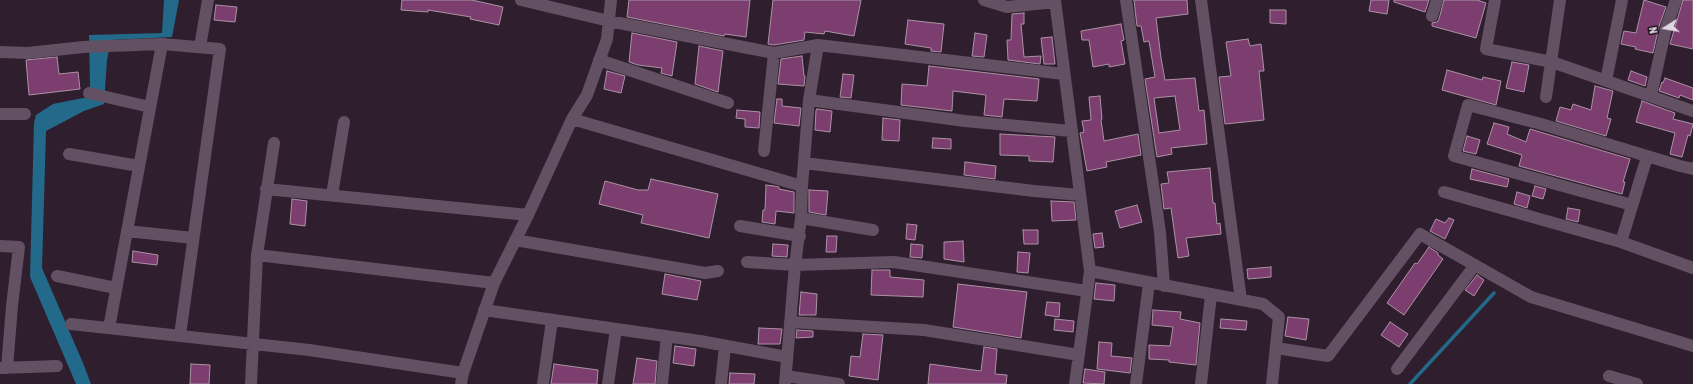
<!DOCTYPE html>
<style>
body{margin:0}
#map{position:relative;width:1693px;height:384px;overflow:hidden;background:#2f1e2e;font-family:"Asap Condensed",sans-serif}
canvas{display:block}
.north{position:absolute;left:1645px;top:8px;width:40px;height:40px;-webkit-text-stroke:3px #120b12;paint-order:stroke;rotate:259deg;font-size:11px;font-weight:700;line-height:16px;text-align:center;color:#e3d7e2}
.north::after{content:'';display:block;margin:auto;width:14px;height:18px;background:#e3d7e2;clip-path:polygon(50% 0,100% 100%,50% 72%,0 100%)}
</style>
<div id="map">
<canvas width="1693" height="384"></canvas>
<div class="north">N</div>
</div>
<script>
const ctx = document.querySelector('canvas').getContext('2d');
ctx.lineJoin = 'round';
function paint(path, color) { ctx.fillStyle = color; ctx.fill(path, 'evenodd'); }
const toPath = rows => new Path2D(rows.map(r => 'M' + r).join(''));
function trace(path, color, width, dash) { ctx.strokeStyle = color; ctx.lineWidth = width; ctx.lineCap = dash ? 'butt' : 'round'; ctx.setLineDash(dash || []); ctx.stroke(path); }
paint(toPath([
 [164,0,179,0,172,37,111,40,107,60,104,104,84,111,46,131,42,268,83,363,91,384,76,384,30,277,34,123,36,115,53,104,88,97,90,85,89,35,162,33]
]), '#236989');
trace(toPath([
 [1410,384,1494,293]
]), '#236989', 3.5);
const building = toPath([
 [402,0,472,0,503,7,499,25,470,19,471,17,428,10,428,12,401,10,402,0],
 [629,0,750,0,746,37,725,34,724,36,627,17,629,0],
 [773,0,861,0,854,36,825,31,824,34,805,32,804,40,774,45,768,44,773,0],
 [1134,0,1187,0,1188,14,1156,18,1161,58,1165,80,1195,78,1199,111,1204,110,1207,144,1171,148,1172,154,1157,157,1145,79,1155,77,1149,41,1144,42,1141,26,1137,26,1134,0],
 [1175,96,1180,130,1159,133,1154,98,1175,96],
 [1371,0,1389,0,1387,14,1369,11,1371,0],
 [1394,0,1429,0,1425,12,1394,2,1394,0],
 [1444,0,1477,0,1486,3,1476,38,1432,26,1432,23,1437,22,1439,19,1444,0],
 [1644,0,1666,7,1659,26,1653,53,1635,49,1636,47,1621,44,1624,31,1636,33,1644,0],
 [1683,0,1693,0,1693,49,1670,44,1683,0],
 [216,5,237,7,235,22,214,20,216,5],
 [1270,10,1286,10,1286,24,1270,23,1270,10],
 [1024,13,1024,24,1021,24,1024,57,1041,56,1040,64,1008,60,1007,40,1011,40,1012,14,1024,13],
 [908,20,944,24,941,52,931,51,931,48,905,44,908,20],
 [1121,24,1124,40,1121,41,1125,64,1109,67,1109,64,1093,67,1089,40,1082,40,1081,31,1121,24],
 [632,33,677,42,672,76,661,73,662,68,638,65,629,62,632,33],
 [975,33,987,35,984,57,972,56,975,33],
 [1052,37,1055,64,1044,64,1041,38,1052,37],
 [1248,39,1250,46,1261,44,1264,71,1259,71,1264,120,1225,124,1219,77,1231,76,1226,42,1248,39],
 [699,46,723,51,718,92,695,84,699,46],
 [802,56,804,76,805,76,804,86,778,84,781,59,802,56],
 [57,57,59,74,78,72,80,89,29,95,26,60,57,57],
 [1512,62,1529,65,1524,92,1506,88,1512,62],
 [929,66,1039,79,1037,101,1004,99,1002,117,984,115,986,95,953,91,952,111,901,105,902,84,927,86,929,66],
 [1447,70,1482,80,1483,77,1501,81,1496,105,1442,90,1447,70],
 [607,71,625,76,621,93,604,89,607,71],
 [1631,71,1647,77,1645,86,1628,80,1631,71],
 [843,74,854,75,851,98,840,97,843,74],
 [1665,78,1693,88,1693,100,1680,95,1679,98,1659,91,1662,82,1663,83,1665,78],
 [1595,86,1613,91,1607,118,1611,119,1606,136,1556,121,1560,107,1571,110,1573,104,1591,110,1595,86],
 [1100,96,1102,119,1101,120,1104,141,1138,134,1141,155,1106,162,1107,167,1087,171,1080,133,1084,132,1082,121,1091,120,1089,97,1100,96],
 [777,99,782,99,782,106,801,108,799,126,774,123,777,99],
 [1642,101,1675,113,1673,119,1693,124,1690,136,1688,135,1682,157,1670,154,1675,133,1636,122,1642,101],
 [817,109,832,111,830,132,815,130,816,110,817,109],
 [737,110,760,112,759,128,745,127,745,119,736,118,737,110],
 [883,118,900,120,899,141,882,140,883,118],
 [1494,123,1509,127,1507,134,1526,142,1530,129,1630,159,1623,182,1625,182,1622,194,1519,166,1522,155,1487,144,1494,123],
 [1000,134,1055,137,1053,162,1029,161,1029,156,1000,155,1000,134],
 [1467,136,1480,140,1476,154,1463,151,1467,136],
 [933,138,951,139,951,149,932,148,933,138],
 [965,162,996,166,995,179,964,175,965,162],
 [1210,168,1213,203,1215,203,1217,224,1220,223,1221,234,1186,238,1189,256,1178,258,1171,208,1164,209,1161,184,1169,183,1167,172,1210,168],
 [1472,169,1509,179,1507,187,1470,179,1472,169],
 [651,179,718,194,709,238,641,223,643,215,599,204,605,181,638,190,648,190,651,179],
 [766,185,774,186,779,187,779,189,794,192,794,213,776,211,775,224,762,222,763,210,765,210,766,185],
 [1535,186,1546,189,1543,199,1532,196,1535,186],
 [809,190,828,191,826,215,809,212,809,190],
 [1517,192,1530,196,1527,208,1514,204,1517,192],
 [292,199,307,201,305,226,290,224,292,199],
 [1051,201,1074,202,1076,220,1052,221,1051,201],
 [1137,205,1142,222,1120,228,1115,211,1137,205],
 [1568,208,1580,210,1578,222,1566,219,1568,208],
 [1449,218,1454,220,1445,239,1430,231,1436,219,1445,223,1449,218],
 [907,224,917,225,915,240,906,239,907,224],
 [1023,230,1038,230,1038,244,1024,244,1023,230],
 [1102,233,1104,247,1095,248,1093,234,1102,233],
 [827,236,837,236,836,252,826,252,827,236],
 [963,241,964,262,944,259,944,242,963,241],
 [773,244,788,245,787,257,772,256,773,244],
 [911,244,923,245,922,258,910,257,911,244],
 [1429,247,1438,253,1438,255,1443,259,1404,315,1387,303,1415,263,1417,264,1429,247],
 [133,251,158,255,157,265,132,262,133,251],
 [1018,252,1030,253,1028,273,1017,272,1018,252],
 [1271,267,1271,277,1248,279,1247,269,1271,267],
 [872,270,890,270,890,277,924,280,923,297,871,295,872,270],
 [665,274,701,281,697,300,662,294,665,274],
 [1477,275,1484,280,1474,296,1465,290,1477,275],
 [1096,283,1115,285,1114,301,1094,299,1096,283],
 [958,284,1027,292,1021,338,953,327,958,284],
 [801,292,817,294,816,315,799,315,801,292],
 [1047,302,1060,303,1059,317,1045,315,1047,302],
 [1153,310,1181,312,1180,319,1200,323,1196,365,1169,362,1169,360,1149,359,1149,345,1170,346,1173,327,1152,325,1153,310],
 [1288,317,1309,319,1306,340,1285,336,1288,317],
 [1055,319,1074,321,1073,332,1054,330,1055,319],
 [1221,319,1247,321,1246,330,1220,328,1221,319],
 [1390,322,1408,334,1399,347,1381,335,1390,322],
 [759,328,782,329,780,344,758,344,759,328],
 [797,330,813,331,813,337,796,338,797,330],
 [863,334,883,335,878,380,849,376,851,356,860,357,863,334],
 [1099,342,1112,343,1111,356,1132,358,1130,373,1097,369,1099,342],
 [675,346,696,349,694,366,673,363,675,346],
 [984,347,997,349,995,374,1007,375,1006,384,928,384,930,364,981,371,984,347],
 [637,358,657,361,655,384,633,384,637,358],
 [191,364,210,365,209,384,190,384,191,364],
 [554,364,598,370,597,384,551,384,554,364],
 [1085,369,1105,372,1104,384,1083,383,1085,369],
 [730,373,755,374,754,384,729,384,730,373]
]);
paint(building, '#7b3e6e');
trace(building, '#ab93a5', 1);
trace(toPath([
 [521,0,609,21,774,53,818,45],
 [984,0,1007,7,1055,2],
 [1055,0,1090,271,1075,384],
 [1126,0,1160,232,1164,286],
 [1201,0,1241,300],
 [1495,0,1486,49,1552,62,1693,111],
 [1432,16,1437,0],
 [200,47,208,0],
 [0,52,28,53,83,47,162,44],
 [599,60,728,103],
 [1606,81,1622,0],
 [89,93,150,107],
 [1651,95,1666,28,1676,0],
 [1546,97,1560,0],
 [809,100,965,121,1071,131],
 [0,114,25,114],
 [572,119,802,186],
 [764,151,774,53],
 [69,154,139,166],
 [804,163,1034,191,1080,195],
 [266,189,528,215],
 [1444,192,1621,242,1693,268],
 [332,195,344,122],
 [1632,205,1454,156,1468,105,1541,124,1680,166,1693,169,1693,168],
 [801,218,873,230],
 [740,226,800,236],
 [127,231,193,238],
 [515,240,705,273,718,271],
 [1621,242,1647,157],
 [0,246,19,247,12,306,7,368],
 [257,255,494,283],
 [747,262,795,265,894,262,1087,291],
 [1090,271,1263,304,1279,317,1272,384],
 [57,276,116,288],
 [484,310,700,341,787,357],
 [790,322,924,330,1079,355],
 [71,324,309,350,463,373,461,384],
 [109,328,162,44,220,49,180,335],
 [1276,348,1328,356,1420,234,1531,297,1693,346],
 [0,368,57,366],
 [1397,369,1475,265],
 [463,373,494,283,528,215,572,119,587,95,607,39,611,0],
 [786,376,839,384],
 [1609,376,1637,384],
 [251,384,257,255,274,143],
 [543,384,552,320],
 [608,384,616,329],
 [662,384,667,336],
 [721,384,725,346],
 [785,384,795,265,801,218,802,186,809,100,818,45,1064,74],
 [1136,384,1149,283],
 [1201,384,1211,295]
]), '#635062', 12);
</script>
